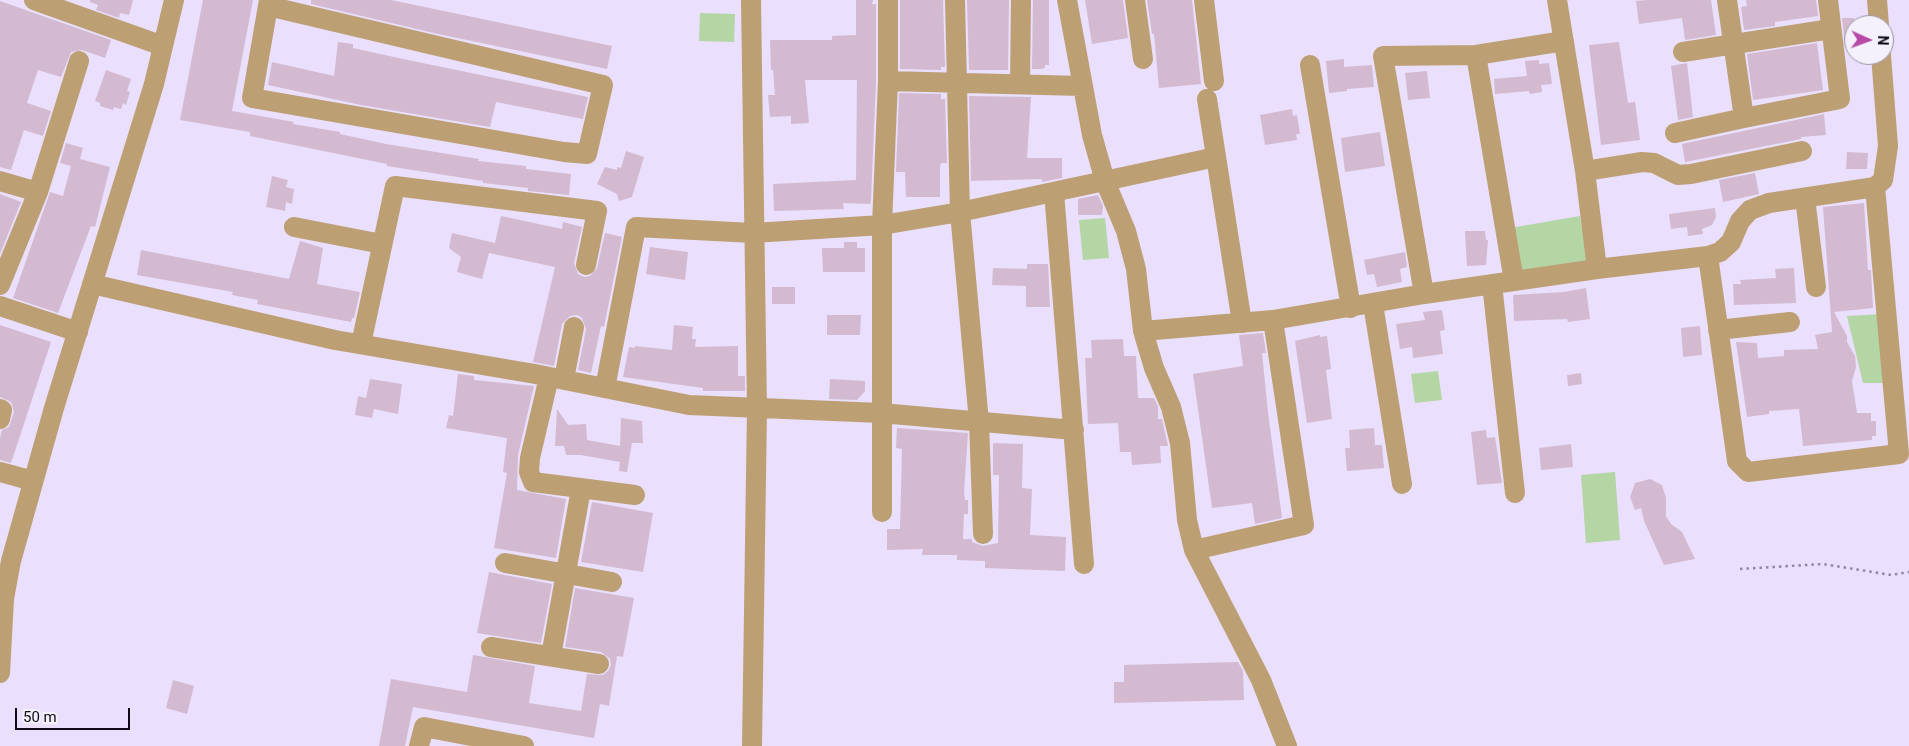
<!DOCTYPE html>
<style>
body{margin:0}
#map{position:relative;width:1909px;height:746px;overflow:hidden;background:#eadffc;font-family:Roboto,sans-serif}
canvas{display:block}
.north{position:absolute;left:1844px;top:15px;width:50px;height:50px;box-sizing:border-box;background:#f4f0fc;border:1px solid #98949f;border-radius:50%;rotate:92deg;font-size:14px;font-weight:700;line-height:20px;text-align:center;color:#0f0b14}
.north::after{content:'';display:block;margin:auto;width:18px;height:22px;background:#b749a7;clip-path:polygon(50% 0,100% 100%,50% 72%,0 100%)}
.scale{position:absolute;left:15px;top:708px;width:115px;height:22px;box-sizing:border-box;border:2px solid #0f0b14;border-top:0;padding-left:6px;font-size:15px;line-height:18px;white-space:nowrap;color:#0f0b14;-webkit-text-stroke:4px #f4f0fc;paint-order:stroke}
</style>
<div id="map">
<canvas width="1909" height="746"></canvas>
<div class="north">N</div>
<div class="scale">50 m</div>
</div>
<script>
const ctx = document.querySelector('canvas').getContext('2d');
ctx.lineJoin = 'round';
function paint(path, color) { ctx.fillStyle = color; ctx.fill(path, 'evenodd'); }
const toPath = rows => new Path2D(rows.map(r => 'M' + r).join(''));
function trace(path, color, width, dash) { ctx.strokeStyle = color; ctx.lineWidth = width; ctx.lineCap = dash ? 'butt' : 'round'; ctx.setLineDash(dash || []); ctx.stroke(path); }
paint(toPath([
 [700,13,735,14,734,42,699,41],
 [1580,216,1588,262,1517,273,1510,228],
 [1105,218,1109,258,1083,260,1079,220],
 [1882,314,1887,383,1863,383,1847,316],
 [1438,371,1442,400,1415,403,1411,374],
 [1615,472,1620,540,1586,543,1581,475]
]), '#b4d5a4');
paint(toPath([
 [90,0,133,0,129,15,120,13,119,18,96,10,98,5,90,2],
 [203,0,253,0,232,111,294,122,293,124,340,132,340,134,386,144,479,159,478,161,526,166,526,169,571,174,569,195,528,191,528,188,483,183,483,181,387,166,387,164,250,136,250,132,180,120],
 [311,0,391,0,612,46,607,69,438,34,311,4],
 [856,0,873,0,872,4,876,4,876,81,871,200,870,204,843,203,844,209,774,211,773,184,856,180,857,80,805,80,809,123,791,124,791,116,770,117,768,95,775,95,773,70,771,70,770,40,832,40,832,36,856,35],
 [900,0,943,0,945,67,941,67,941,70,900,69],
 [967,0,1009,0,1008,70,969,70],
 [1033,0,1049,0,1049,65,1045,65,1045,68,1040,69,1032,69],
 [1085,0,1123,0,1128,38,1092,44],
 [1147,0,1192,0,1201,84,1159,88,1154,34,1152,34],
 [1647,0,1711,0,1716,35,1685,40,1682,18,1639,24,1636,1],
 [1746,0,1816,0,1818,16,1775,22,1775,26,1744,30,1741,7,1747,6],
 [0,1,111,40,105,58,82,50,71,52,61,77,38,70,27,103,51,111,43,136,24,130,11,170,0,167],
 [1842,18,1854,18,1854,43,1845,44],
 [338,42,353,44,353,48,403,59,588,97,583,119,496,102,490,127,361,105,268,85,272,62,334,76],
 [1619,42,1628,103,1635,102,1640,140,1601,145,1589,45],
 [1817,43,1823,90,1753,100,1747,54],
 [1344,59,1344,67,1372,65,1374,87,1347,89,1347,91,1329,93,1326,61],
 [1539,60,1539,64,1549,63,1552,84,1541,85,1542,92,1530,94,1529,91,1495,94,1494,79,1527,76,1525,61],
 [1687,63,1693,117,1678,120,1671,66],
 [106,70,131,79,127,91,130,92,126,105,123,103,121,109,114,107,113,110,100,106,100,103,95,101],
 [1427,71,1430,98,1408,100,1405,73],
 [899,93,941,94,941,99,945,99,947,163,941,163,940,167,940,197,906,197,905,172,896,172],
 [969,96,1031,97,1027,158,1062,158,1062,178,1042,182,1042,179,971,181],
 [1292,109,1293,116,1297,115,1300,134,1296,134,1297,140,1265,145,1260,115],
 [1824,114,1826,135,1801,137,1801,139,1685,162,1682,144],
 [1380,132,1385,166,1345,172,1341,138],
 [66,143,83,148,80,159,110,167,95,227,91,226,58,313,13,298,50,192,63,196,71,166,60,163],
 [626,151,644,157,632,197,619,201,617,194,597,184,605,167,617,170,617,167,621,168],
 [1847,152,1868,153,1867,169,1846,169],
 [1755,173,1759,194,1723,202,1719,180],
 [272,176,288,180,286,187,294,189,292,204,286,202,285,211,266,207],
 [0,194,21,202,0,254],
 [1098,195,1103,206,1102,215,1078,215,1078,199],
 [1864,203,1868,270,1871,270,1873,308,1834,312,1847,336,1847,342,1855,356,1856,367,1852,381,1857,413,1871,413,1871,421,1876,421,1876,436,1872,436,1872,440,1803,446,1799,409,1769,411,1769,414,1747,417,1736,342,1757,343,1758,358,1784,356,1784,350,1818,349,1815,335,1832,332,1823,207],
 [1715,208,1716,217,1712,225,1702,229,1703,234,1688,236,1687,227,1671,229,1669,214],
 [501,216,562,229,563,222,582,227,574,263,578,274,584,277,590,276,597,268,605,233,622,237,604,327,601,326,591,373,578,370,586,329,582,318,577,315,570,316,562,324,554,366,533,362,555,267,489,253,482,279,457,272,461,257,449,248,452,233,495,243],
 [1465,231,1485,231,1486,240,1488,240,1486,265,1467,266],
 [300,241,323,248,317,284,360,292,354,318,352,318,351,322,257,304,258,300,232,295,233,292,137,275,141,250,289,279],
 [844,242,857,242,857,248,865,248,865,272,823,272,822,248,844,248],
 [650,247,688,252,685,280,646,274],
 [1405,252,1407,267,1400,269,1402,282,1377,287,1374,274,1367,275,1364,260],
 [1027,264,1048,264,1050,307,1026,307,1026,286,992,285,993,268,1027,269],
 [1794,268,1796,303,1734,305,1733,284,1741,284,1740,280,1776,278,1775,269],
 [772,287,795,287,795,304,772,304],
 [1586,288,1590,319,1568,322,1567,319,1514,321,1513,295,1564,292],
 [1442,310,1445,330,1440,331,1443,354,1413,358,1412,347,1400,349,1396,324,1425,320,1423,312],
 [827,315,861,315,860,335,827,335],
 [0,325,51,342,11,463,0,460,0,438,2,430,9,427,14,412,11,402,0,397],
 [674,325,693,327,692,339,696,339,695,347,738,346,738,376,745,376,745,391,703,391,703,388,623,377,629,347,635,348,635,346,672,350],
 [1700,326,1702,355,1683,357,1681,328],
 [1263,333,1266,353,1262,353,1268,412,1282,518,1255,524,1252,503,1212,508,1193,374,1243,366,1239,335],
 [1320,335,1320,337,1327,336,1331,369,1326,370,1332,419,1307,423,1295,341],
 [1123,339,1124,356,1136,356,1138,398,1154,398,1158,406,1158,419,1162,419,1168,446,1160,446,1161,463,1132,465,1131,452,1120,452,1118,423,1088,424,1085,358,1092,358,1091,340],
 [1581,373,1582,384,1568,386,1567,375],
 [458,374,474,376,474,380,534,386,518,455,517,490,566,499,556,558,494,548,507,473,503,472,507,438,446,428,449,415,453,416],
 [370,379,402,384,398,414,374,409,372,418,355,415,358,396,366,398],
 [830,379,865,381,865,391,857,400,829,399],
 [557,409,568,425,586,424,587,440,620,446,621,418,642,421,643,443,632,443,627,472,619,471,620,462,581,455,566,455,564,446,555,446],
 [897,428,968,433,964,492,965,500,968,500,968,514,964,514,963,539,972,539,972,542,983,546,998,543,999,475,993,475,993,443,1023,444,1022,488,1032,489,1030,535,1066,537,1065,571,985,568,985,561,957,560,957,555,922,555,923,549,887,550,887,529,900,529,902,449,896,448],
 [1374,428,1375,445,1382,445,1384,468,1347,471,1345,448,1350,448,1349,430],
 [1486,430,1487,438,1495,437,1502,483,1477,485,1471,432],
 [1571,444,1573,467,1541,470,1539,448],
 [1650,479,1662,485,1666,498,1666,516,1671,524,1682,532,1695,559,1664,565,1644,521,1641,508,1635,510,1630,497,1635,483],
 [592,502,653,513,643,572,581,562],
 [489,572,552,584,541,643,477,633],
 [575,588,634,598,623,657,617,656,609,706,600,704,594,738,413,707,405,746,379,746,391,679,467,692,473,655,535,666,529,703,581,711,587,674,603,675,608,671,611,665,610,659,601,652,565,647],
 [1238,662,1243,671,1244,700,1114,703,1114,682,1124,682,1124,665],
 [173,680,194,686,187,714,166,708]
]), '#d3bad0');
trace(toPath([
 [1740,569,1823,564,1891,575,1909,572]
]), '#90889c', 2.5, [2.5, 4]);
trace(toPath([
 [34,0,163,46],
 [751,0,757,409,752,746],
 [955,0,960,212,979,422,983,534],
 [1067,0,1092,135,1105,181,1126,231,1136,269,1143,331,1154,368,1171,407,1180,443,1187,520,1194,550,1304,525,1273,320,1424,294,1597,269],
 [1135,0,1143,59],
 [1204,0,1214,81],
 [1557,0,1585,171,1597,269,1708,256,1720,252,1731,242,1740,221,1750,210,1769,203,1875,187],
 [1727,0,1744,118,1840,99,1828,0],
 [1877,0,1879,25],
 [268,6,603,85,587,154,564,152,252,98,269,0],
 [1683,52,1831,29],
 [1476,55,1514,281],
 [1310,65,1351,308],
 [888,81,888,0],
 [1020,84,1021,0],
 [1207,99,1242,323],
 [1675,133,1744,118],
 [1585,171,1642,162,1654,163,1678,175,1691,174,1802,151],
 [0,181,38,192],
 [1054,192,1084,564],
 [1805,198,1816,287],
 [294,227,382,244],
 [1708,256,1737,461,1748,472,1899,454,1875,187,1883,180,1888,146,1881,55],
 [92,284,335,340,535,374,689,405,881,413,1074,430],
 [1492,284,1515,493],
 [0,285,38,192,79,61],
 [1424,294,1383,56,1476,55,1564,41],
 [1373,304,1402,484],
 [0,306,78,332],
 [1718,330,1790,322],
 [1143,331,1273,320],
 [361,344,395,186,597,211,586,265],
 [549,377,530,458,529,472,533,482,635,495],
 [564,379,574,327],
 [605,388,636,227,753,233,882,225,960,212,1216,157],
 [0,409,2,410,0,419],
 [0,472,33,481],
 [882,512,882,225,888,81,1082,86],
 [1194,550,1261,680,1287,746],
 [505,563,612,582],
 [491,647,599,664],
 [551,656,581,489],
 [0,673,4,599,11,561,54,408,154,84,174,0],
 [419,746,424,727,524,746]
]), '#bd9f74', 20);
</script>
